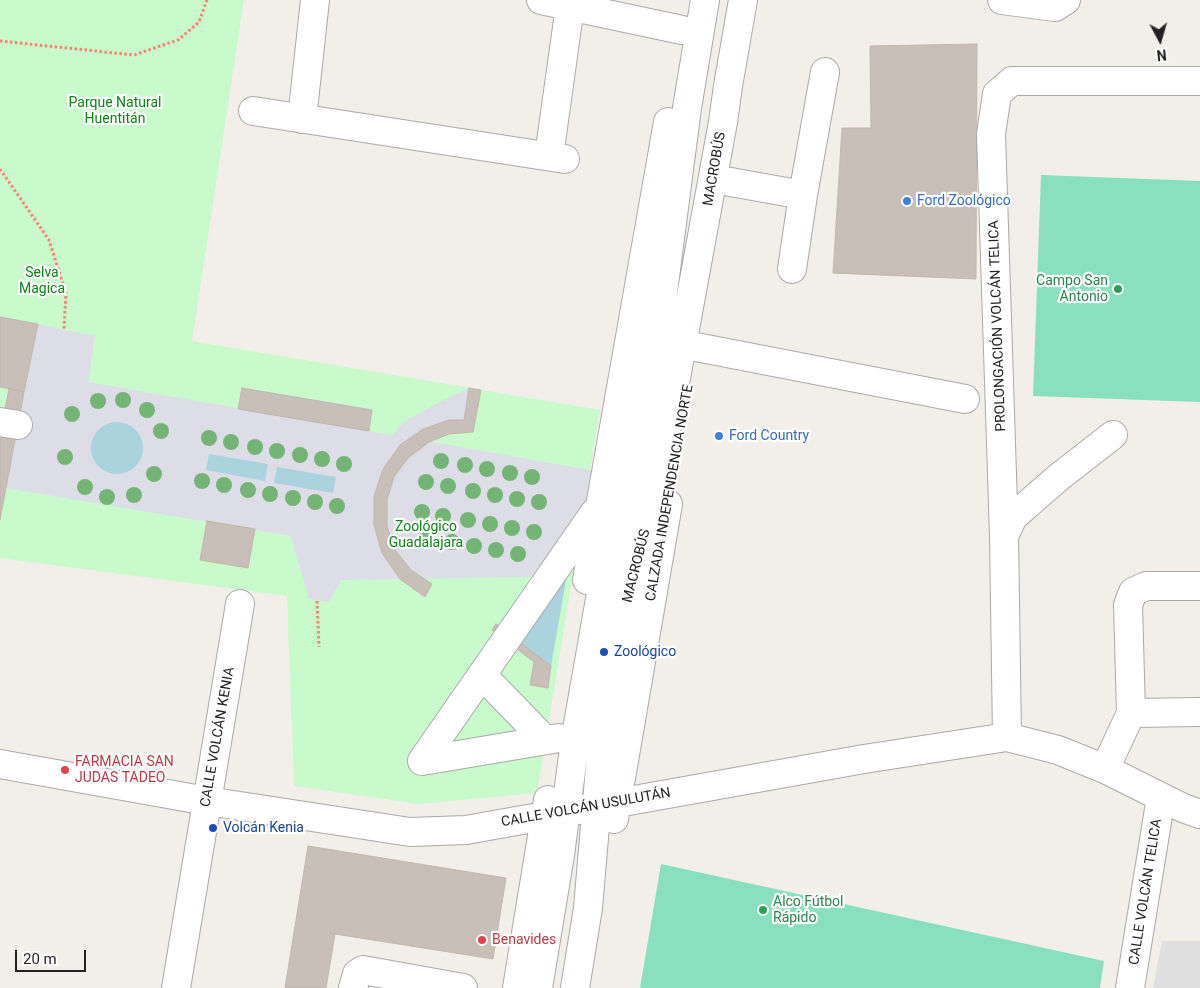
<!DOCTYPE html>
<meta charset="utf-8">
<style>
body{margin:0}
#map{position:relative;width:1200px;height:988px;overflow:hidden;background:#f2efe9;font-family:Roboto,sans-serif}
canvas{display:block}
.north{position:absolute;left:1135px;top:15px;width:50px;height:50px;-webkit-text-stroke:4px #fff;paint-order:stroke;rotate:174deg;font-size:14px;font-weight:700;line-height:20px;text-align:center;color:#222}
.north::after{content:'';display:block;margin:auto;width:18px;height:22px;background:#222;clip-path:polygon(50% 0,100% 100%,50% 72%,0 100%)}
.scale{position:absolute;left:15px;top:950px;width:71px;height:22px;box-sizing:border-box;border:2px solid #222;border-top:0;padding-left:6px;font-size:15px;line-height:18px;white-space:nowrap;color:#222;-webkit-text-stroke:4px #fff;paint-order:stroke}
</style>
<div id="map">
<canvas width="1200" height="988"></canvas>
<div class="north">N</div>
<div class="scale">20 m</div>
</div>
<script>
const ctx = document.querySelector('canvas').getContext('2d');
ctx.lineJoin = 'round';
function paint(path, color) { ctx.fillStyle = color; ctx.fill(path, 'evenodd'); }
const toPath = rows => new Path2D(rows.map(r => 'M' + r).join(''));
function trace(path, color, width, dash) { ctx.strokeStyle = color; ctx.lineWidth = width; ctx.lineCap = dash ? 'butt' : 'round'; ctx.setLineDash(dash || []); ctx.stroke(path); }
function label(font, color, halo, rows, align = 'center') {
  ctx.font = font + ' Roboto,sans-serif'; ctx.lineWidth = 4.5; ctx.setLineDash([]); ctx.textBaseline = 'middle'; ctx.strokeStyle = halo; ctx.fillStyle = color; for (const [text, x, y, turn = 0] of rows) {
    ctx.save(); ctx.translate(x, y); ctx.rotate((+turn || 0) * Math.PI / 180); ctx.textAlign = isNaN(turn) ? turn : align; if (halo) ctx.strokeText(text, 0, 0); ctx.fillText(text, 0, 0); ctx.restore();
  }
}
paint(toPath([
 [1162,941,1200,941,1200,988,1153,988]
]), '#e0dfdf');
paint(toPath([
 [0,0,244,0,192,341,600,410,537,793,419,804,294,786,287,596,0,558]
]), '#c8facc');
paint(toPath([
 [1041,175,1200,181,1200,402,1033,396],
 [661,864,1104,961,1100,988,640,988]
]), '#88e0be');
paint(toPath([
 [38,324,95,336,88,382,392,435,405,421,434,405,469,388,464,420,449,420,410,438,595,471,591,496,531,577,341,580,329,602,309,599,291,536,6,488]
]), '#dddde8');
paint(toPath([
 '91 448a26 26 0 1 1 52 0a26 26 0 1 1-52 0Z',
 [209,454,268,464,265,481,206,470],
 [277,467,336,477,333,493,274,483],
 [568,569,551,666,518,641]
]), '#aad3df');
const building = toPath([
 [977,44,976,279,833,273,842,128,871,128,870,46,977,44],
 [0,317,38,324,24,392,0,387,0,317],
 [242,388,372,410,369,431,238,409,242,388],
 [469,388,481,390,473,432,449,434,429,442,408,458,394,477,387,500,387,526,395,550,411,570,432,584,425,597,400,579,382,553,374,525,374,496,383,469,400,445,423,429,449,420,464,420,469,388],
 [9,389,24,392,0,520,0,434,9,389],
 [207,521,255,529,248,568,200,560,207,521],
 [496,624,551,666,548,688,530,685,534,662,492,630,496,624],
 [308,846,506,878,493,959,335,934,326,988,285,988,308,846]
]);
paint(building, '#c7bfb8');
trace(building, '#c4b6ab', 1);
const minor = toPath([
 [541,0,682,30],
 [1002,0,1055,7,1066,0],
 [253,111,565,159],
 [302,119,315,0],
 [549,156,570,6],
 [725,181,803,195],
 [792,269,803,195,825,72],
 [696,347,965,399],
 [0,422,18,425],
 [1004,536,1013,517,1059,477,1113,435],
 [587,580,668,122],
 [482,675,545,740],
 [1131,713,1200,712],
 [1007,737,1004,536,991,134,997,94,1012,81,1200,81],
 [422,761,595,512],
 [422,761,559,738],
 [0,764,207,801,410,832,466,830,864,759,1007,737,1058,750,1105,769,1183,808,1200,814],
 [1105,769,1131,713,1128,605,1133,592,1146,586,1200,586],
 [614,819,668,504],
 [176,988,240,604],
 [353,988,357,974,363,970,463,988],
 [517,988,548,800],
 [538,988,560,855,575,741,606,565,629,498,659,323,687,108,705,0],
 [575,988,588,908,602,744,634,567,653,503,723,122,728,86,743,0],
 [1130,988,1161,797]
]);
trace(minor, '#a9a9a9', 30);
trace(toPath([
 [0,41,134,55,178,40,199,22,207,0],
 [0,169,49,240,66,293,64,329],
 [317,601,319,647]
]), '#fa8072', 3, [2.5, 2.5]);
trace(minor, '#fff', 28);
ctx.fillStyle = '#74b475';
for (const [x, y] of [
 [123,400],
 [98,401],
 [147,410],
 [72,414],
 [161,431],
 [209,438],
 [231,442],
 [255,447],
 [277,451],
 [300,455],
 [65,457],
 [322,459],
 [441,461],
 [344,464],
 [465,465],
 [487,469],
 [510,473],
 [154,474],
 [532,477],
 [202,481],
 [426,482],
 [224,485],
 [448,486],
 [85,487],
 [248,490],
 [473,491],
 [270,494],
 [134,495],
 [495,495],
 [107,497],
 [293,498],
 [517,499],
 [315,502],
 [539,502],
 [337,506],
 [422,512],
 [443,516],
 [468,520],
 [490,524],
 [512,528],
 [534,532],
 [427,537],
 [452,542],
 [474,546],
 [496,550],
 [518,554]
]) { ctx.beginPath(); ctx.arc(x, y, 8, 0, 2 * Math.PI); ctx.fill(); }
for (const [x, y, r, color] of [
 [907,201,5,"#3f7fe0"],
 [1118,289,5,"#2e9e5b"],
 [719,436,5,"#3f7fe0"],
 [604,652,5,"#1a4fb4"],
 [65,770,5,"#e0444e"],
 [213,828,5,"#1a4fb4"],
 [763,910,5,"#2e9e5b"],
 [482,940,5,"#e0444e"]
]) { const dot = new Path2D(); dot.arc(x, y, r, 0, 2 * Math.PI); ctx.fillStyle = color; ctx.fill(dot); trace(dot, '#fff', 2); }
label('14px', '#0c8416', '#fff', [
 ["Parque Natural",115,103],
 ["Huentitán",115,119],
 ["Selva",42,273],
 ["Magica",42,289],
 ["Zoológico",426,527],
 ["Guadalajara",426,543]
]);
label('14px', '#222', '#fff', [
 ["MACROBÚS",715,169,-80],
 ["PROLONGACIÓN VOLCÁN TELICA",998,326,-92],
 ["CALZADA INDEPENDENCIA NORTE",670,493,-80],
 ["MACROBÚS",637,566,-76],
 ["CALLE VOLCÁN KENIA",218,737,-80],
 ["CALLE VOLCÁN USULUTÁN",586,808,-10],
 ["CALLE VOLCÁN TELICA",1146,892,-81]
]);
label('14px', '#366cbe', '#fff', [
 ["Ford Zoológico",917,201],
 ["Ford Country",729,436]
], 'left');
label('14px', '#27864d', '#fff', [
 ["Campo San",1108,281],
 ["Antonio",1108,297],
 ["Alco Fútbol",773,902,"left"],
 ["Rápido",773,918,"left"]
], 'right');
label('14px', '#164399', '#fff', [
 ["Zoológico",614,652],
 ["Volcán Kenia",223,828]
], 'left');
label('14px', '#be3a42', '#fff', [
 ["FARMACIA SAN",75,762],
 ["JUDAS TADEO",75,778],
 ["Benavides",492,940]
], 'left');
</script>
